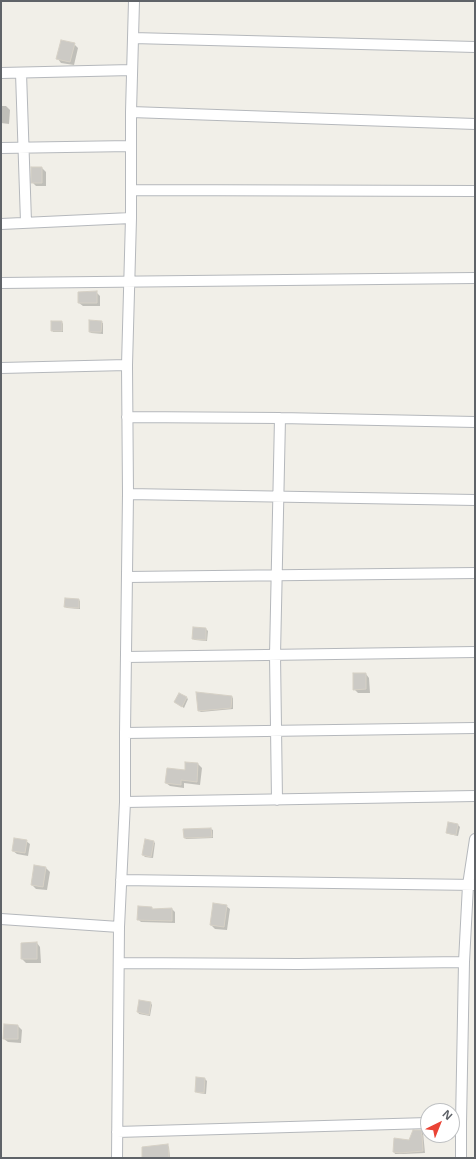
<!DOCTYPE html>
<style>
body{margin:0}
#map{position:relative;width:476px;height:1159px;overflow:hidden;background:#f1efe8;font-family:"Open Sans",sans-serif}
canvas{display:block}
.frame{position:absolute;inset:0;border:2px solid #5f6368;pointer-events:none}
.north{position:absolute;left:420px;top:1103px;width:40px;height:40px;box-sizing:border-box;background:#fff;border:1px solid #bfc1c3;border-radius:50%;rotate:43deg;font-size:11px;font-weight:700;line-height:16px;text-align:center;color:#5f6368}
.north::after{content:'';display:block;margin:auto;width:14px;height:18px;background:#ea4335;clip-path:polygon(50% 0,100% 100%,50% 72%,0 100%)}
</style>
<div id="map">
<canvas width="476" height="1159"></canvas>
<div class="frame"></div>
<div class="north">N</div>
</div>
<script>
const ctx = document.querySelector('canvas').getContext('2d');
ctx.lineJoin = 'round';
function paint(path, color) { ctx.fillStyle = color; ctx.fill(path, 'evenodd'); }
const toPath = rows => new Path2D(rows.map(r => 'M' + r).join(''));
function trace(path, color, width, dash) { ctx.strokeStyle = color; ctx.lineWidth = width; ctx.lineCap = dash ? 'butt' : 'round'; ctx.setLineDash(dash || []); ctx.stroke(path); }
paint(toPath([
 [74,44,78,48,74,65,61,63,58,59],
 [1,106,6,106,10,110,9,124,1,123],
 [42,168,46,172,46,186,36,186,32,182],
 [96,292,100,296,100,306,83,306,79,303],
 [62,322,63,324,63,332,53,332,52,330],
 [101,322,103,323,103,334,91,333,90,332],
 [79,600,80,601,80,609,67,608,65,607],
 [206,629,208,631,207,641,195,640,193,639],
 [366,674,369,678,370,693,358,693,354,689],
 [232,697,233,698,233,709,201,712,199,711],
 [187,698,188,699,184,708,175,702],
 [186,763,198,764,202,768,200,785,184,783,184,788,170,786,166,783,186,771],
 [449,823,458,825,460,827,458,836,449,834,447,833],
 [211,829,213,830,213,838,186,839,185,838],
 [26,841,30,844,28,856,17,854,13,851],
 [154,842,155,843,153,858,145,857,143,855],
 [46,868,50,872,47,890,36,889,32,885],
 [226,906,230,909,227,930,215,929,211,925],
 [152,908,153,910,172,909,175,912,175,923,141,922,138,919],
 [37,943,40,947,41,963,26,963,22,959],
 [140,1001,151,1003,152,1005,150,1016,139,1014,138,1012],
 [18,1026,22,1030,21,1043,8,1042,4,1039],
 [197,1078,205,1079,207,1081,206,1094,198,1093,196,1091],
 [421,1131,423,1132,425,1153,403,1154,395,1154,394,1152],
 [167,1145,169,1147,170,1158,143,1158]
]), '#0003');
const building = toPath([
 [61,40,75,43,70,62,56,59,61,40],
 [31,167,42,167,42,183,31,183,31,167],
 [97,291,97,303,78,303,78,292,97,291],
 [89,320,102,321,101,332,89,332,89,320],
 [51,321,62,321,62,331,51,331,51,321],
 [65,598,79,599,79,608,64,607,65,598],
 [193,627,206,628,206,640,192,639,193,627],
 [353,673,366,673,366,689,353,690,353,673],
 [196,692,232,696,231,708,198,711,196,692],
 [179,693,187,697,182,707,174,702,179,693],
 [185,762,198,763,197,782,181,780,181,785,165,783,167,768,185,770,185,762],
 [448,822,458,824,456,835,446,833,448,822],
 [211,828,212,837,184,838,183,829,211,828],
 [14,838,27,840,25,853,12,851,14,838],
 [145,839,154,841,151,857,142,855,145,839],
 [34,865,46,867,43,887,31,885,34,865],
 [213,903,227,905,224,927,210,925,213,903],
 [138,906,152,907,152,909,172,908,172,921,137,920,138,906],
 [37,942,37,959,21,959,21,943,37,942],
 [139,1000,151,1002,149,1015,137,1012,139,1000],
 [4,1024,18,1025,18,1039,3,1039,4,1024],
 [196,1077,205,1078,204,1093,195,1092,196,1077],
 [413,1130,423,1130,421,1135,422,1135,423,1151,400,1153,393,1152,394,1138,409,1140,413,1130],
 [168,1144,169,1158,142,1158,142,1147,168,1144]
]);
paint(building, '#cccac5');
trace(building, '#d6d1c6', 1);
const street = toPath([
 [133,38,475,47],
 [1,73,132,70],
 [21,73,26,222],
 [131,112,475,124],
 [1,148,131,146],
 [131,190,475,191],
 [1,224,131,218],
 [1,283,475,278],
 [1,368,127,365],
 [127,417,280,418,475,422],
 [128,494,475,500],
 [127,577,475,573],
 [126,657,475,652],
 [125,733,475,728],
 [277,800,275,655,280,418],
 [125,802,475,796],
 [121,880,475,885],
 [1,919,119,927],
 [119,963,298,964,464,962],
 [117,1132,428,1123],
 [117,1158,119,927,125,802,125,733,128,494,127,365,131,218,131,112,134,1],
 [461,1158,461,1123,464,962,468,885,475,839]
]);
trace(street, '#b5b8bc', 12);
trace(street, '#fff', 10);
</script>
